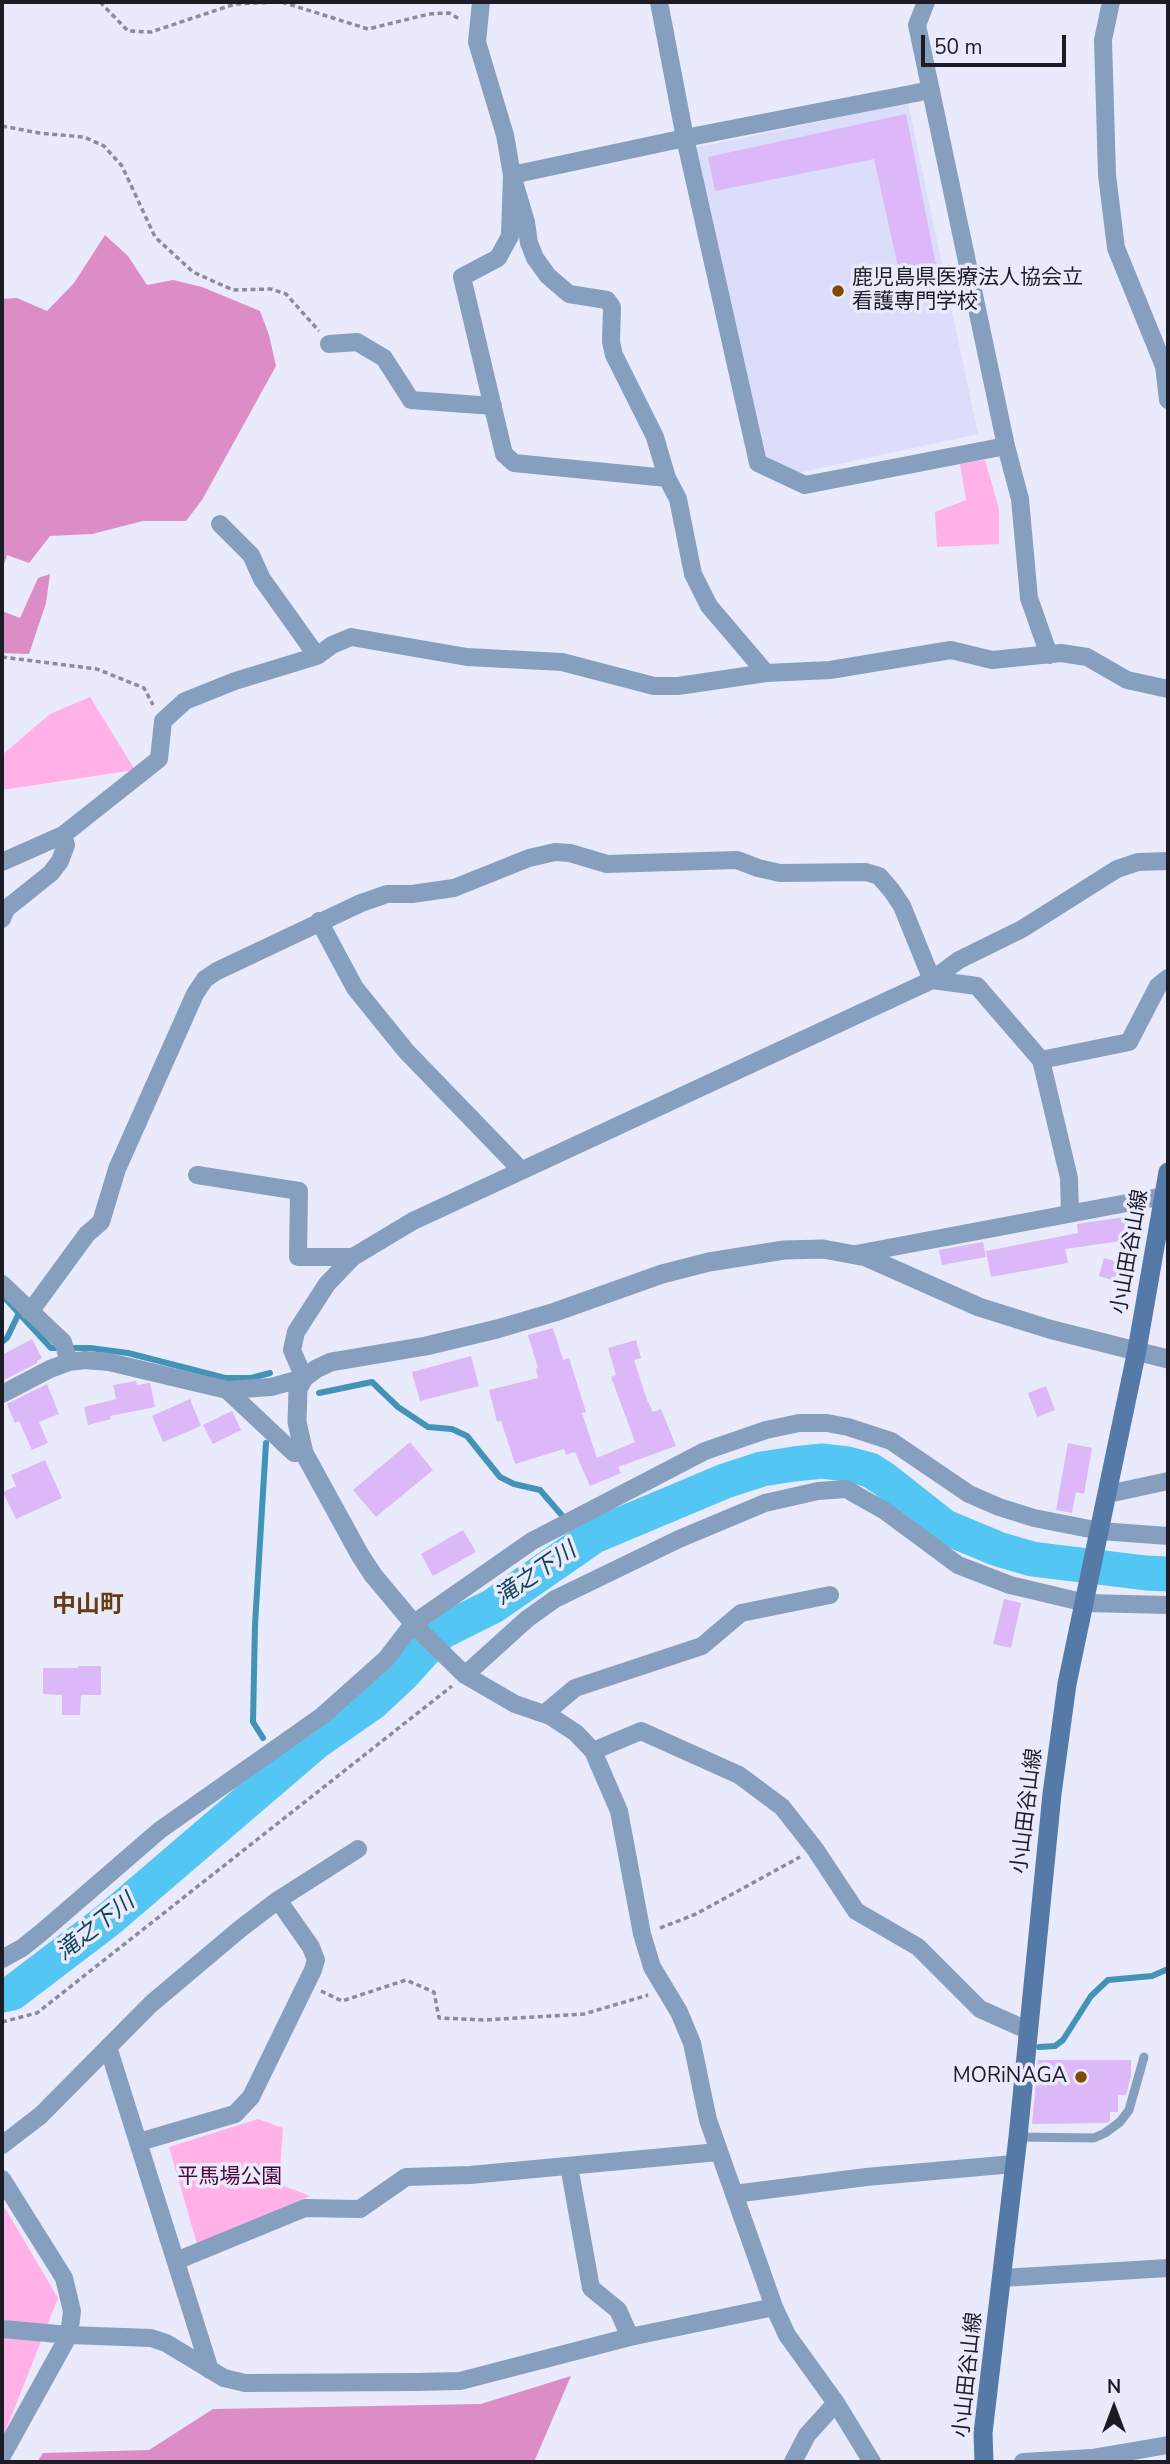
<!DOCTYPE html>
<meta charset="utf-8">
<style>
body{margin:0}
#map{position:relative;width:1170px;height:2464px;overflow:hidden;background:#e9eafc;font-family:"Nunito Sans",sans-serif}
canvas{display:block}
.frame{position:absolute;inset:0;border:4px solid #1c1c27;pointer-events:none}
.north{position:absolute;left:1079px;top:2373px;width:70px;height:70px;-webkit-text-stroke:5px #e9eafc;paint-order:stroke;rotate:0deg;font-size:19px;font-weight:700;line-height:28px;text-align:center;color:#1c1c27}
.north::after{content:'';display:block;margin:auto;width:24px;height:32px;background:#1c1c27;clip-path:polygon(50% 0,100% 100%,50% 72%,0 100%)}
.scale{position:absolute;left:921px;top:35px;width:145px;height:32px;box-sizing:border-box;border:4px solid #1c1c27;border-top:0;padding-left:9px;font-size:21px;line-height:24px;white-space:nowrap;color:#1c1c27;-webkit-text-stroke:5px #e9eafc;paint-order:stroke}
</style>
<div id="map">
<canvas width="1170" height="2464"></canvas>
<div class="frame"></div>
<div class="north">N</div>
<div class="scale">50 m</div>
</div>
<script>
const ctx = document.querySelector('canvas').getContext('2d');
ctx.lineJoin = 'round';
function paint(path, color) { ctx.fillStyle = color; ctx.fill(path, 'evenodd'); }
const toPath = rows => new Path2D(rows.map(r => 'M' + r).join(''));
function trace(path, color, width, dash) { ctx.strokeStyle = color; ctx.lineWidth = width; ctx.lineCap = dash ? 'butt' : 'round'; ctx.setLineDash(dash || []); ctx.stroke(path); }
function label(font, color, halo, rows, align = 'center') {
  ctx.font = font + ' "Nunito Sans","Noto Sans JP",sans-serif'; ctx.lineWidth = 7; ctx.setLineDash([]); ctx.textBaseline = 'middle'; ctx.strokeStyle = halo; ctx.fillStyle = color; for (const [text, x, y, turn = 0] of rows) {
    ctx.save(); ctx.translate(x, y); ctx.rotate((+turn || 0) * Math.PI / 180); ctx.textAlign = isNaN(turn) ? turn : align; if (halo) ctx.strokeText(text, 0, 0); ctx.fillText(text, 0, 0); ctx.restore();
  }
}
paint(toPath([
 [908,103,978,434,797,473,764,455,695,148]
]), '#dbddfa');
paint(toPath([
 [985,460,999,509,999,544,937,547,935,512,966,500,960,464],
 [90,697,135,770,2,790,2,755,50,714],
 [258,2119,283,2128,279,2184,310,2196,197,2244,169,2147],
 [2,2203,58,2298,6,2430,2,2448]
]), '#ffb1e8');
paint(toPath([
 [105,235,128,256,147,285,173,280,202,287,260,311,269,335,276,366,202,500,186,521,143,521,92,534,50,536,29,563,7,555,2,571,2,299,17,298,47,311,74,283],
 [50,574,46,603,29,654,2,653,2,611,20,618,38,578],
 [571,2376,534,2462,37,2462,43,2453,149,2450,213,2409,481,2404]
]), '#dd8dc6');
trace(toPath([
 [3,1296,51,1348,90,1348,128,1353,225,1378,251,1378,270,1373],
 [2,1342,7,1338,19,1313],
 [319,1393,372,1382,398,1407,428,1427,452,1429,467,1436,500,1477,514,1484,540,1490,585,1542],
 [263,1738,253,1722,255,1625,266,1443],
 [280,1765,283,1770],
 [1039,2047,1055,2046,1063,2040,1091,1996,1108,1980,1152,1976,1168,1969]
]), '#4293b6', 6);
trace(toPath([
 [2,1995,12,1993,108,1920,316,1742,372,1703,402,1675,441,1632,493,1606,594,1536,725,1481,762,1469,794,1464,822,1461,847,1464,870,1470,884,1479,945,1527,998,1549,1032,1559,1146,1573,1168,1574]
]), '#53c6f3', 35);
paint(toPath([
 [906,114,941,290,905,298,874,159,715,191,708,157],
 [1131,1216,1135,1239,1065,1249,1068,1263,991,1277,986,1251,1078,1233,1077,1224],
 [983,1242,986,1257,942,1265,939,1250],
 [1104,1258,1126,1264,1121,1283,1099,1276],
 [553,1328,563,1360,569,1358,586,1412,582,1413,597,1458,635,1442,611,1377,616,1375,608,1348,636,1340,641,1358,634,1360,647,1400,653,1412,661,1409,676,1446,618,1467,621,1473,590,1486,575,1452,566,1455,564,1449,515,1464,501,1421,497,1422,489,1390,538,1378,536,1369,538,1368,528,1335],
 [32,1339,42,1358,37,1361,37,1363,2,1381,2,1355],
 [471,1356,479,1386,420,1401,412,1372],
 [136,1381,137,1385,150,1383,155,1407,110,1416,111,1419,88,1425,84,1407,116,1399,113,1385],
 [47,1384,59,1414,39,1422,48,1443,32,1450,19,1421,15,1423,7,1404],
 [1046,1386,1055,1410,1037,1417,1028,1393],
 [190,1399,201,1426,163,1442,152,1416],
 [232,1411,241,1430,213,1444,203,1425],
 [410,1442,433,1470,376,1517,353,1490],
 [1068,1443,1092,1448,1084,1494,1076,1492,1072,1513,1056,1510],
 [45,1460,62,1498,16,1519,3,1492,16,1486,11,1475],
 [463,1530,476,1552,433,1576,421,1554],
 [1004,1599,1021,1603,1011,1648,993,1644],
 [78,1666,101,1666,101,1695,81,1695,80,1715,62,1715,62,1695,43,1694,43,1668,78,1668],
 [1038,2060,1131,2060,1131,2076,1126,2095,1118,2095,1118,2112,1110,2112,1110,2121,1106,2123,1032,2124]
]), '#ddb8f9');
trace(toPath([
 [100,2,128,31,151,32,235,4,276,2],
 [282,2,368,29,429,14,449,13,461,20],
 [2,126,39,133,84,137,104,146,122,166,155,237,193,272,233,290,271,289,286,294,319,331],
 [2,657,97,669,144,688,153,705],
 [660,1928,696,1914,800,1857],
 [321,1991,342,2001,406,1980,434,1992,439,2018,485,2020,584,2014,648,1995],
 [2,2022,37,2013,452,1686]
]), '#8b8b9a', 3.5, [5, 3.5]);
trace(toPath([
 [1018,2137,1094,2138,1105,2133,1120,2122,1129,2110,1144,2057]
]), '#879fbf', 9);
trace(toPath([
 [481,2,477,42,505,135,512,175,510,236,498,258,462,277,504,454,514,463,667,478,678,499,693,574,709,606,766,673],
 [659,2,685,138,758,463,805,485,1006,446],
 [926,2,917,25,1006,446,1020,499,1029,598,1049,655],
 [1111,2,1103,40,1107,175,1116,248,1164,366,1168,400],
 [329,344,357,342,384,358,411,400,493,406],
 [667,478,655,437,614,355,611,342,612,307,607,300,569,294,548,276,535,258,529,243,526,222,512,175,685,138,931,90],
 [220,524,251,555,262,579,317,656],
 [2,862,63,835,159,759,163,721,185,701,235,681,317,656,332,645,351,637,467,657,562,662,654,686,678,686,766,673,830,670,951,650,992,660,1061,653,1087,657,1127,680,1168,689],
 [2,919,6,909,51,873,60,861,66,845,63,835],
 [319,921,355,988,406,1051,521,1170],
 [1041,1060,1129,1042,1158,986,1168,978],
 [197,1175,299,1191,298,1257,353,1257],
 [856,1254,1164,1196],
 [2,1284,63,1342,69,1362],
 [30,1312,87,1234,101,1222,117,1169,195,994,205,979,217,971,361,903,387,894,412,894,454,888,529,858,555,852,570,853,607,864,737,860,758,868,780,873,866,872,879,876,892,891,902,906,932,980,977,986,1041,1060,1069,1178,1070,1213],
 [227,1390,294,1453,304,1453],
 [2,1394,50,1369,69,1362,85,1360,109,1362,227,1390,271,1387,304,1378,292,1350,296,1332,327,1284,353,1257,413,1221,932,980,959,960,1022,929,1117,869,1138,862,1168,861],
 [1108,1494,1168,1481],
 [419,1630,465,1675,515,1704,550,1716,576,1733,593,1751,619,1811,642,1934,652,1967,679,2012,692,2043,708,2120,774,2307,787,2335,836,2403,872,2462],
 [465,1675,527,1619,555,1599,679,1539,765,1503,818,1491,846,1489,885,1511,958,1565,1010,1585,1086,1603,1168,1605],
 [544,1714,575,1688,702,1646,741,1613,830,1595],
 [593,1751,641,1731,739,1775,782,1807,815,1849,856,1911,918,1947,980,2009,1027,2030],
 [2,1959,22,1948,42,1932,160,1830,322,1716,386,1659,413,1624,532,1541,705,1451,766,1430,799,1423,827,1423,848,1427,891,1441,969,1494,999,1507,1034,1518,1100,1531,1168,1536],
 [108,2047,210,2370],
 [139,2142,235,2114,251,2097,313,1970,316,1960,311,1947,278,1900],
 [2,2145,41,2115,151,2004,240,1929,278,1900,358,1849],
 [569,2166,591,2288,618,2310,630,2337],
 [2,2179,64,2278,72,2311,69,2335,2,2456],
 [734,2194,866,2177,1014,2164],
 [176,2261,305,2208,360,2209,406,2177,470,2175,718,2152],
 [1002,2278,1168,2268],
 [2,2329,69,2335,151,2338,166,2343,224,2378,245,2383,417,2382,460,2381,630,2337,774,2307],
 [793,2462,807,2435,836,2403],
 [1023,2462,1092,2458,1168,2445]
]), '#879fbf', 18);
trace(toPath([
 [419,1630,373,1575,360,1555,304,1453,297,1422,298,1389,304,1378,316,1369,331,1362,426,1346,497,1329,555,1312,662,1274,709,1262,784,1250,823,1249,866,1257,979,1307,1049,1329,1168,1359]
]), '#879fbf', 19);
trace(toPath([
 [984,2462,983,2433,1018,2137,1052,1794,1067,1684,1137,1350,1168,1172]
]), '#567aa8', 19);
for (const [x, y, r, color] of [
 [838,291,7,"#844900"],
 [1081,2077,7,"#844900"]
]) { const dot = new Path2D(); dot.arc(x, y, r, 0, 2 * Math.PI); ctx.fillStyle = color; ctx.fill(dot); trace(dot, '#e9eafc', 2.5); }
label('21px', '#1c1c27', '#e9eafc', [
 ["鹿児島県医療法人協会立",852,279],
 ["看護専門学校",852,303],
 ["MORiNAGA",1067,2077,"right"]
], 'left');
label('21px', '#1c1c27', '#e9eafc', [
 ["小山田谷山線",1131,1252,-80],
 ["小山田谷山線",1028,1811,-83],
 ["小山田谷山線",969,2375,-84]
]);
label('21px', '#4e0540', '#e9eafc', [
 ["平馬場公園",230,2178]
]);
label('italic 23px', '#134457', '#e9eafc', [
 ["滝之下川",536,1575,-34],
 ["滝之下川",96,1928,-38]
]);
label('bold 24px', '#663c13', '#e9eafc', [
 ["中山町",88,1606]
]);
</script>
